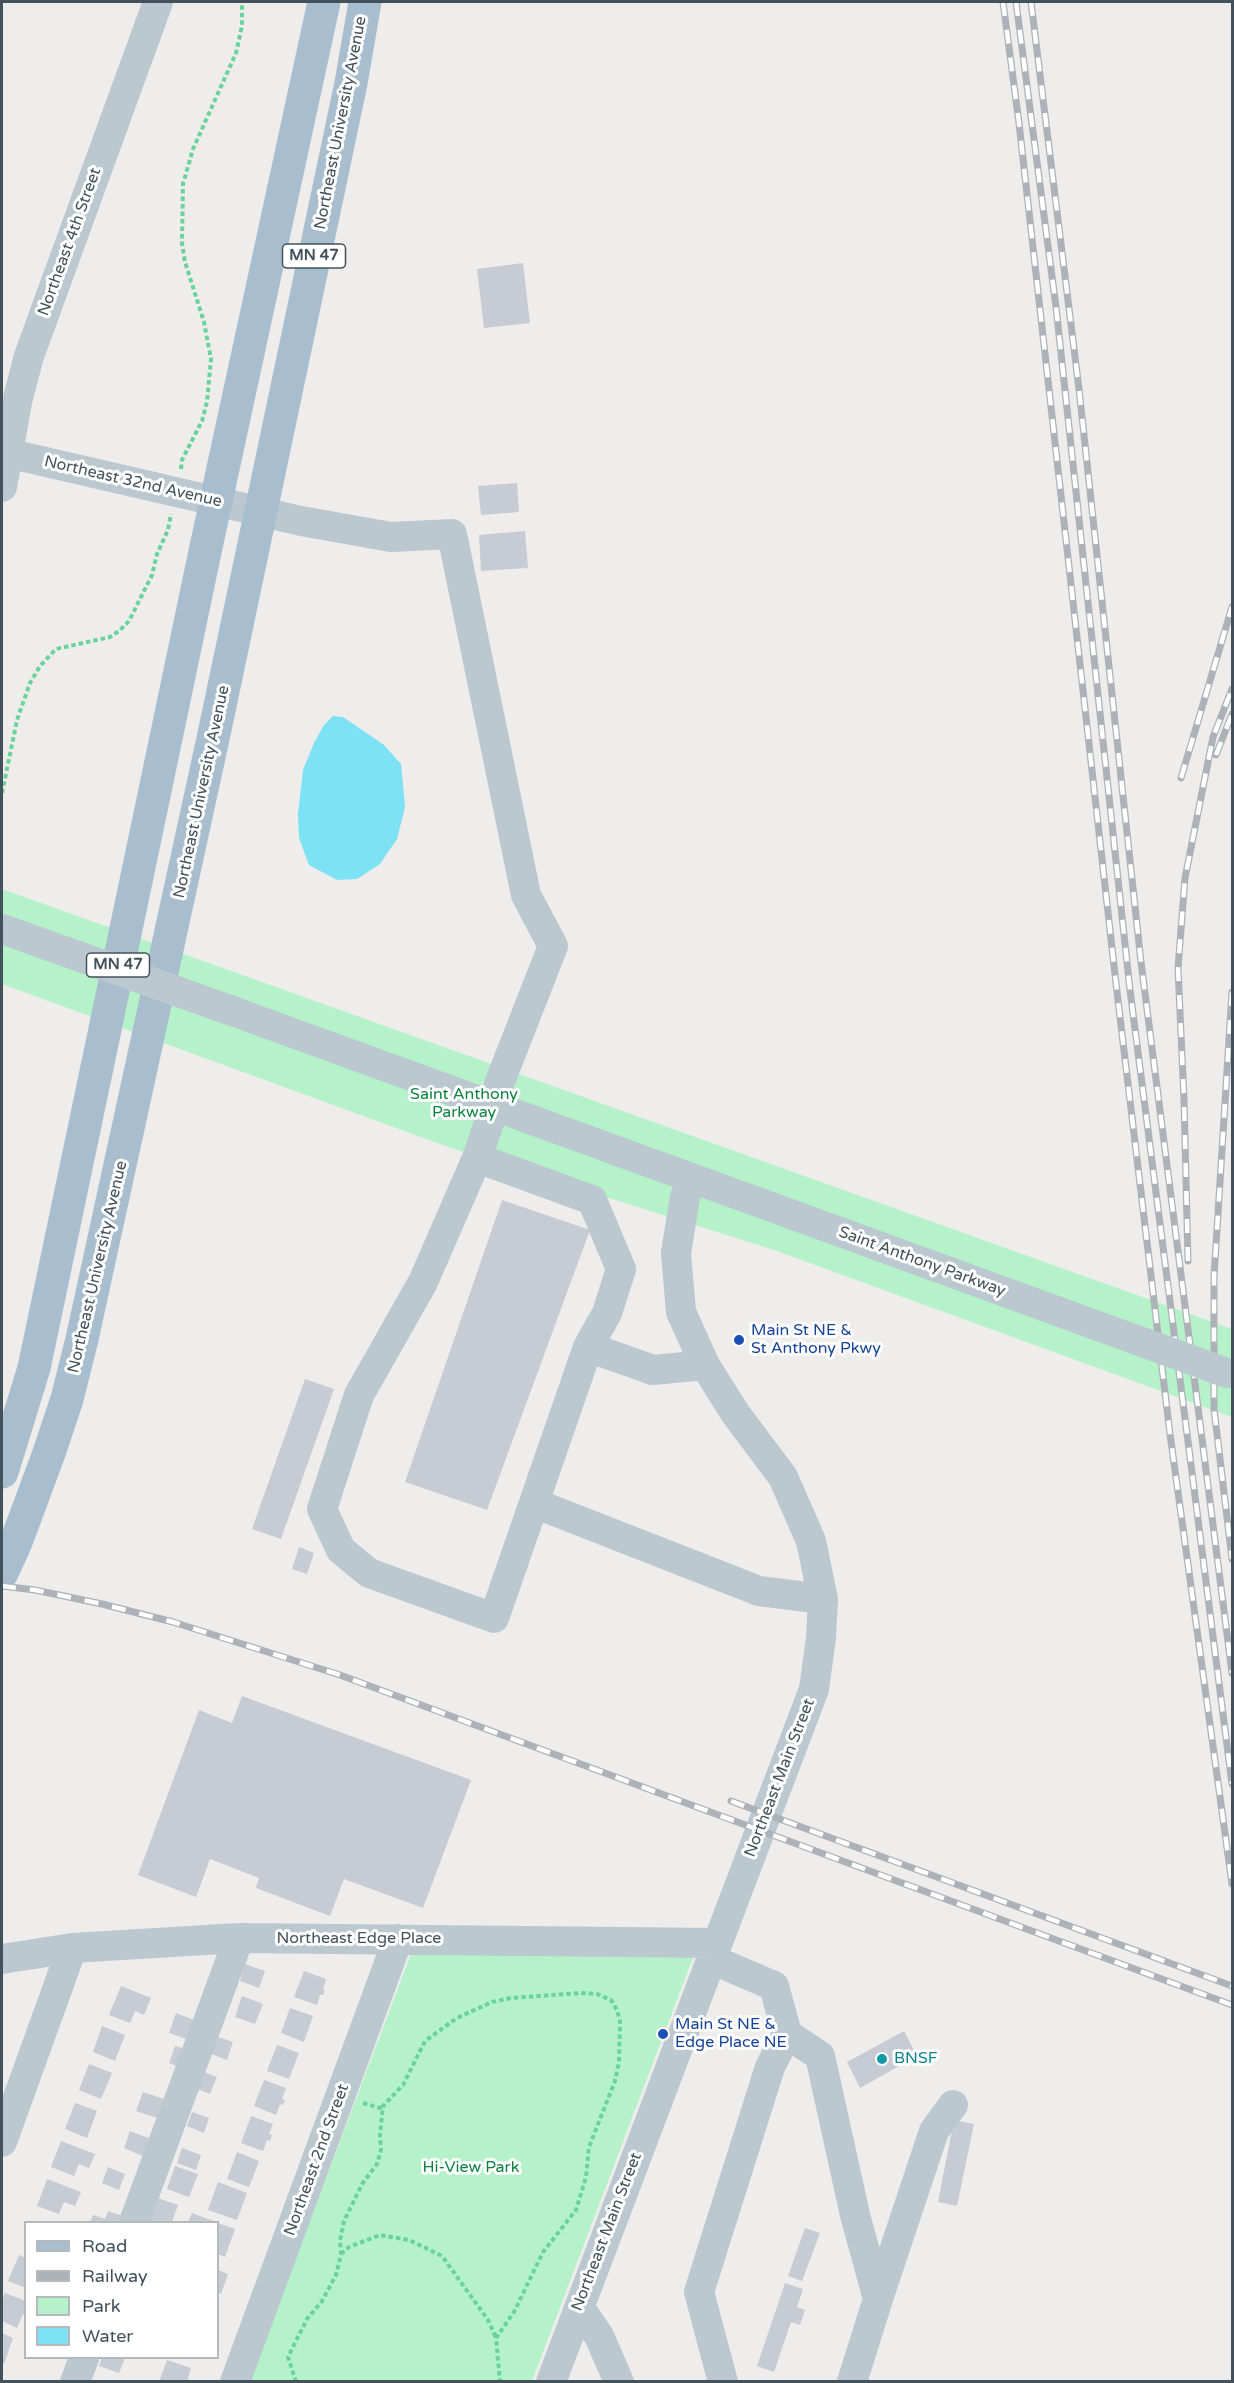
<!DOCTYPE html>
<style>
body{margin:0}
#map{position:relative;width:1234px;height:2383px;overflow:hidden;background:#efecec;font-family:"Varela Round",sans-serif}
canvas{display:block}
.frame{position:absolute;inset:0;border:3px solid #43515b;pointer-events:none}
.legend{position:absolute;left:24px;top:2221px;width:195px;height:138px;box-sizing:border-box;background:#fff;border:2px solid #b4b9bd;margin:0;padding:8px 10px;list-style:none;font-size:18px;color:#43515b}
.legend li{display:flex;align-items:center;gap:12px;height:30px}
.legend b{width:30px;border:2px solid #b4b9bd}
</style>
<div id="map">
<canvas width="1234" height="2383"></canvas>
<div class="frame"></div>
<ul class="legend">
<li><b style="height:8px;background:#a8becf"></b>Road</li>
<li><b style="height:8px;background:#adb2b8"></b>Railway</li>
<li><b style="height:16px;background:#b5f2c9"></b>Park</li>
<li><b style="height:16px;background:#7de2f4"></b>Water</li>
</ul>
</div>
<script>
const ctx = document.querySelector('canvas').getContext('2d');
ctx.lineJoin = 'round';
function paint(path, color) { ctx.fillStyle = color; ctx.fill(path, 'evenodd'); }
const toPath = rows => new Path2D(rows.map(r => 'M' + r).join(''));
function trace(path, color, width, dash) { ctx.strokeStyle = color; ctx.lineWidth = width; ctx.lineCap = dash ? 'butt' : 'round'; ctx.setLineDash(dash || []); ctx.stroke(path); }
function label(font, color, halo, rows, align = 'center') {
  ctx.font = font + ' "Varela Round",sans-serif'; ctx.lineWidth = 6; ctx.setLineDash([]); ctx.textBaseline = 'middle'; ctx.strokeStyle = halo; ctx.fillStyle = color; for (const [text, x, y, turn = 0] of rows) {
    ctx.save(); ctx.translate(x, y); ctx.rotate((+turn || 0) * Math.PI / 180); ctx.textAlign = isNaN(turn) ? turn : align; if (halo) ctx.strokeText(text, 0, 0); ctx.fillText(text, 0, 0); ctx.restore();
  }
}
paint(toPath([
 [2,889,1232,1329,1232,1417,774,1250,451,1148,2,984],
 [411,1954,694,1955,532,2381,249,2382]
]), '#b5f2c9');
paint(toPath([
 [333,716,343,717,384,745,401,764,405,807,397,839,380,864,357,879,337,880,309,865,299,838,298,814,303,770,314,743,324,725]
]), '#7de2f4');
paint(toPath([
 [523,263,530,323,484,328,477,269],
 [517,483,519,512,481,515,478,486],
 [525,531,528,568,481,571,479,535],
 [502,1200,590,1230,487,1510,405,1482],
 [305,1379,334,1389,281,1539,252,1529],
 [299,1547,314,1553,307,1574,292,1569],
 [242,1696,471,1780,423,1908,344,1879,330,1916,256,1888,259,1878,210,1859,196,1897,138,1875,199,1710,232,1723],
 [245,1964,265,1971,259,1988,240,1981],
 [304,1971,326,1979,323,1989,325,1990,323,1995,320,1995,317,2005,294,1997],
 [121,1986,151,1998,144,2015,135,2011,130,2023,109,2015],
 [242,1996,263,2004,255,2024,235,2017],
 [290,2008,313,2016,304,2042,281,2033],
 [176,2013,199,2022,192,2041,169,2033],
 [102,2026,125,2035,115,2061,93,2052],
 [904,2031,917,2056,860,2088,847,2062],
 [212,2035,233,2042,227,2060,206,2052],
 [277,2045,299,2053,289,2079,267,2071],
 [175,2046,189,2050,182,2068,169,2063],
 [89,2064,112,2073,101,2099,79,2090],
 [199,2070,217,2077,210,2094,192,2087],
 [264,2080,286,2088,282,2099,285,2100,283,2105,280,2104,276,2115,254,2106],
 [143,2092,164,2099,157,2118,136,2111],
 [75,2103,97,2111,87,2138,65,2129],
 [192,2112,209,2118,204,2133,187,2126],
 [251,2116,273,2124,269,2134,272,2135,270,2141,267,2140,263,2151,241,2143],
 [954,2120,974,2124,957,2206,938,2202],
 [130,2131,151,2139,145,2157,124,2148],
 [61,2141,95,2154,89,2168,79,2164,74,2176,51,2167],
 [182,2148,201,2155,196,2170,177,2163],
 [237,2152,259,2161,249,2187,227,2179],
 [175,2166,198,2174,189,2197,167,2189],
 [108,2167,125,2174,119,2190,102,2183],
 [47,2179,81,2192,75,2206,64,2202,59,2214,37,2206],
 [218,2182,247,2193,237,2220,208,2210],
 [155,2197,178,2205,172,2222,146,2222],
 [108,2211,126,2217,124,2222,90,2222,93,2215,105,2219],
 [192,2213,216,2222,188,2222],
 [218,2223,235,2229,225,2257,218,2254],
 [805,2228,820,2233,802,2281,788,2276],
 [19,2255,26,2258,26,2288,8,2281],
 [218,2270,228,2274,221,2294,218,2292],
 [785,2283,803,2289,797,2307,805,2310,800,2325,791,2322,774,2372,757,2366],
 [5,2293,26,2301,26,2315,23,2314,17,2328,2,2321,2,2301],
 [2,2333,13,2338,4,2364,2,2363],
 [102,2358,125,2358,119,2373,99,2366],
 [167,2360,191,2368,187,2382,159,2382]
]), '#c7cbd3');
trace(toPath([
 [181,469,182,460,202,421,207,402,211,359,204,322,185,262,182,243,183,184,193,149,236,53,242,26,242,2],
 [2,793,17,720,30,683,40,666,56,649,110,637,119,631,129,621,152,575,157,554,168,530,171,514],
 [363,2103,380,2108,383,2106],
 [341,2254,349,2247,380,2235,409,2240,430,2250,442,2256,488,2320,496,2338],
 [296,2382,288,2357,307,2319,322,2301,336,2275,341,2254,340,2240,344,2221,362,2184,377,2164,381,2150,380,2135,383,2106,403,2085,425,2041,457,2018,492,2002,511,1998,580,1993,597,1994,611,2000,617,2010,620,2021,619,2062,615,2081,589,2147,586,2177,576,2210,543,2252,514,2312,496,2338,500,2382]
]), '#6ad399', 4, [4.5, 3]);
trace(toPath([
 [7,453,301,521,391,537,452,534,526,895,553,946,499,1084,494,1108,477,1158,592,1200,621,1269,607,1313,588,1347,653,1370,705,1365],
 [2,487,17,402,29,356,158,2],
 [2,929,47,945],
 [235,1012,766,1205],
 [477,1158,423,1282,359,1395,322,1509,341,1550,369,1573,494,1618,588,1347],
 [534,1503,759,1591,823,1599],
 [2,1959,72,1948,239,1938,717,1943],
 [711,1959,774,1986,787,2034,820,2056,855,2215,878,2299,852,2382],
 [2,2142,72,1948],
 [134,2222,239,1938],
 [878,2299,934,2131,953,2105],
 [579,2307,599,2336,619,2382],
 [75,2382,84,2358],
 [235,2382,398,1939],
 [551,2382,814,1689,821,1638,823,1599,811,1541,783,1477,735,1413,705,1365,681,1312,676,1253,685,1197,692,1179],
 [723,2382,699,2292,770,2067,787,2034]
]), '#bbc8d0', 30);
trace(toPath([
 [2,1472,34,1368,206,547,324,2],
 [2,1573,16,1542,49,1453,67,1399,82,1339,214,734,351,83,365,2]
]), '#a8becf', 33);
const rail = toPath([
 [1003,2,1019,123,1117,992,1170,1434,1232,1884],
 [1016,2,1056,307,1130,990,1232,1784],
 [1031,2,1079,389,1141,962,1232,1673],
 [1216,755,1232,714],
 [1181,778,1232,607],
 [1232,992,1214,1277,1214,1409,1232,1559],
 [1188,1261,1184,1099,1178,968,1185,878,1213,737,1232,689],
 [2,1586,35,1590,102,1604,173,1622,340,1675,1232,2005],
 [731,1801,1232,1986]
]);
trace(rail, '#adb2b8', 7);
trace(rail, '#fff', 4.5, [14]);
trace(toPath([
 [47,945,235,1012],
 [766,1205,1227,1373]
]), '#bbc8d0', 30);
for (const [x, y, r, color] of [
 [739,1340,6,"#1a4fb4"],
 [663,2034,6,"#1a4fb4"],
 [882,2059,6,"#0f9aa8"]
]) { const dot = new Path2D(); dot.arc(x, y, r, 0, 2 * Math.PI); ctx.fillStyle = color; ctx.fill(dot); trace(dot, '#fff', 2); }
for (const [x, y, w] of [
 [314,256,63],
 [118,965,63]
]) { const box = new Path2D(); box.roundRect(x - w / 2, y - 12, w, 24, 4.5); ctx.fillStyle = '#fff'; ctx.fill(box); trace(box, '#43515b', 1.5); }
label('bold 15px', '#43515b', null, [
 ["MN 47",314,256],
 ["MN 47",118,965]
]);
label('16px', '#43515b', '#fff', [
 ["Northeast University Avenue",341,123,-79],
 ["Northeast 4th Street",70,242,-70],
 ["Northeast 32nd Avenue",133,482,13],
 ["Northeast University Avenue",202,792,-78],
 ["Saint Anthony Parkway",922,1262,20],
 ["Northeast University Avenue",98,1267,-77],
 ["Northeast Main Street",780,1778,-69],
 ["Northeast Edge Place",359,1939],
 ["Northeast 2nd Street",317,2160,-70],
 ["Northeast Main Street",607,2232,-69]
]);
label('16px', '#0e8241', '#fff', [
 ["Saint Anthony",464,1095],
 ["Parkway",464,1113],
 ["Hi-View Park",471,2168]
]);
label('16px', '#164399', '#fff', [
 ["Main St NE &",751,1331],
 ["St Anthony Pkwy",751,1349],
 ["Main St NE &",675,2025],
 ["Edge Place NE",675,2043]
], 'left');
label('16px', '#0d838f', '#fff', [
 ["BNSF",894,2059]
], 'left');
</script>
